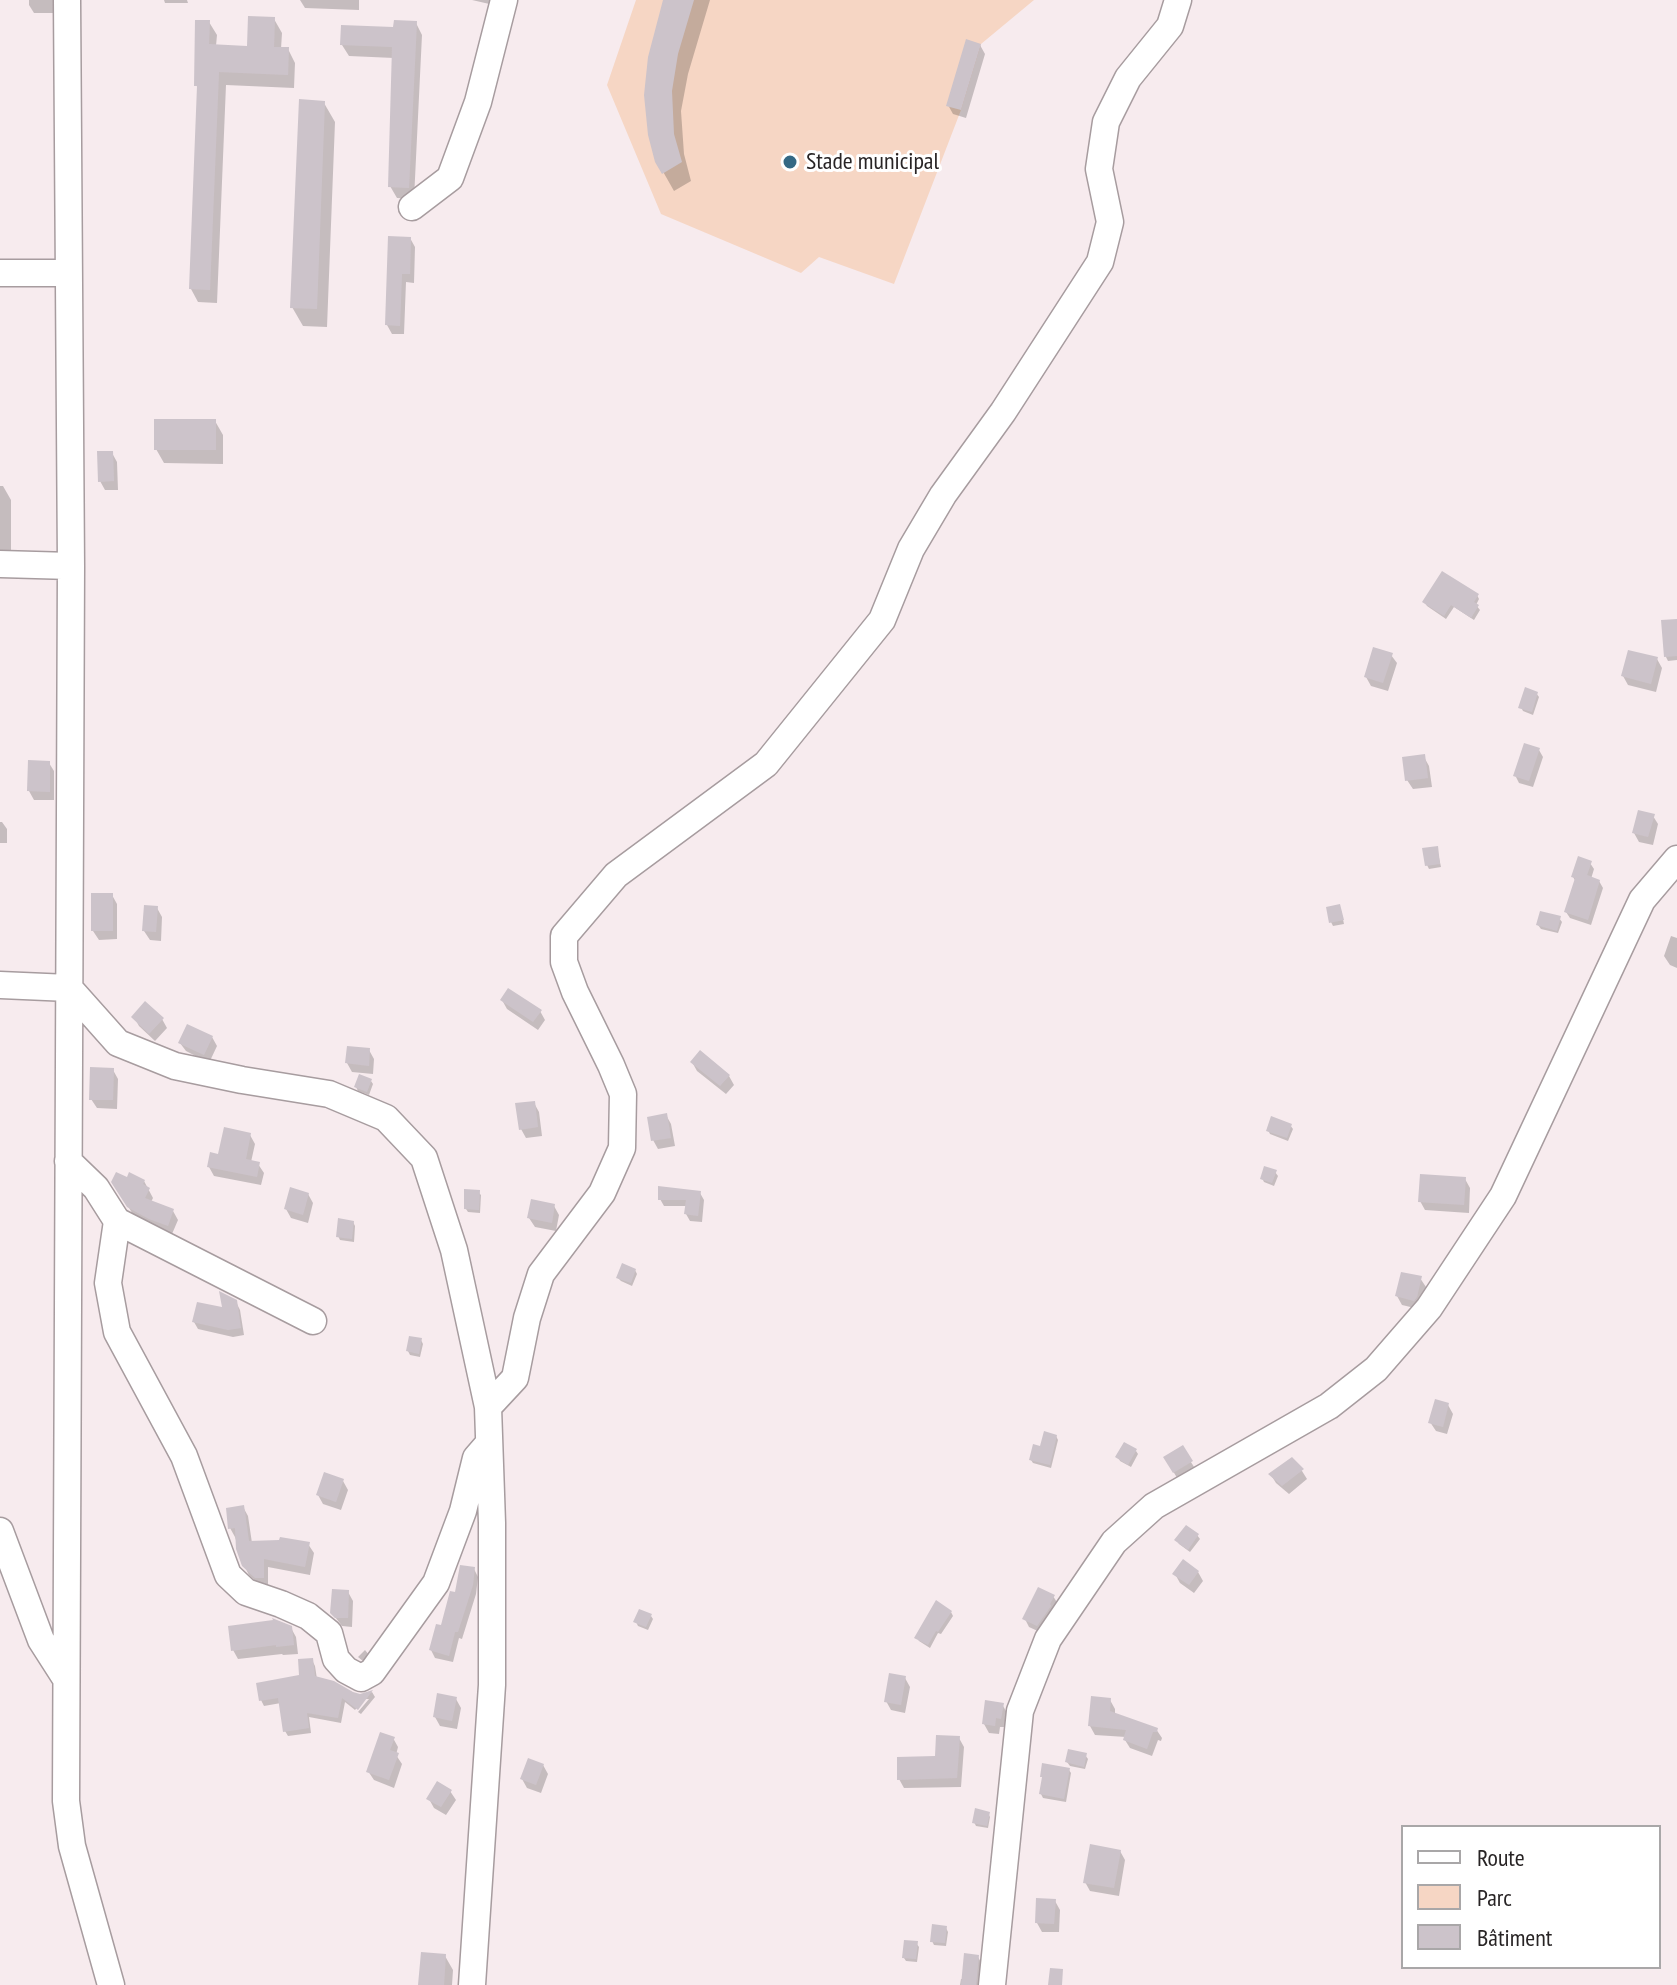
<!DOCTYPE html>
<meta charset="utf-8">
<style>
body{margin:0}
#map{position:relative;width:1677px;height:1985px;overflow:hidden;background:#f7ebee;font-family:"PT Sans Narrow",sans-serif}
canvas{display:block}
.legend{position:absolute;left:1401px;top:1825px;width:260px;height:144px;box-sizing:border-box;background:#fff;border:2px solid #a9a7a8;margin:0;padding:10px 14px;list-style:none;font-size:24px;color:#282425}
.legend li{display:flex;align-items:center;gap:16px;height:40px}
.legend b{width:40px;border:2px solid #a9a7a8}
</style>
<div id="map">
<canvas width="1677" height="1985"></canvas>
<ul class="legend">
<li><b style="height:10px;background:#fff"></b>Route</li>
<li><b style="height:22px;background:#f6d6c4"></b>Parc</li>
<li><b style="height:22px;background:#ccc3ca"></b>Bâtiment</li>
</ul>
</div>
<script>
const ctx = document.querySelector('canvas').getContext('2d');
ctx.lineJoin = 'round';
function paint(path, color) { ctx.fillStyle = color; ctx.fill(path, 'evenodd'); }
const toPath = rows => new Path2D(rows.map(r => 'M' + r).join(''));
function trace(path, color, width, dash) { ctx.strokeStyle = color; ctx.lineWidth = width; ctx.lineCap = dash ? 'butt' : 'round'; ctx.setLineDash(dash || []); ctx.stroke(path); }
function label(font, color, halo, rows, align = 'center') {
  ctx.font = font + ' "PT Sans Narrow",sans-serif'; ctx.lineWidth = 6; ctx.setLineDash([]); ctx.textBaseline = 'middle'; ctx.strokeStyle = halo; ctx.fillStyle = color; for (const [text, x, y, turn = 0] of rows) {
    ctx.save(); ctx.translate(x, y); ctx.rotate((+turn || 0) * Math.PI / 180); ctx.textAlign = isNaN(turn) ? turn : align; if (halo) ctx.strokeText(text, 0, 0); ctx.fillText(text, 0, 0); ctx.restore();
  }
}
paint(toPath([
 [636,0,1034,0,981,44,961,110,894,284,819,257,801,273,661,214,607,85]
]), '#f6d6c4');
paint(toPath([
 [29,0,59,0,55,13,34,13,29,5],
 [164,0,187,0,188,3,165,3],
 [300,0,359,0,359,10,305,8],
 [472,0,502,0,498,6],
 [665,0,710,0,688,74,681,111,684,154,691,181,674,191,657,161],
 [274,19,282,33,281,49,288,49,295,63,294,88,226,85,217,303,198,302,191,289,199,90,196,85,209,22,217,35,216,46,249,48],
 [416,23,422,35,414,199,397,198,390,186,394,58,349,56,342,45],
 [980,45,985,54,966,118,953,114,948,105],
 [324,103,335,122,327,327,303,326,292,307],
 [410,238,415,247,414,283,406,282,404,334,392,334,387,325],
 [215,421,223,435,223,464,164,463,156,449],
 [112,453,117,462,118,490,105,490,100,481],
 [0,486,3,486,11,500,11,555,0,554],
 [1477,595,1479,599,1476,605,1480,610,1474,620,1454,607,1446,619,1427,606,1425,603],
 [1663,622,1677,622,1677,660,1668,661,1666,657],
 [1391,655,1397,663,1388,691,1371,686,1366,677],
 [1657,659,1662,668,1656,692,1628,685,1623,676],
 [1536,693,1539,697,1533,715,1523,711,1521,707],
 [1539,750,1543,757,1533,787,1519,783,1515,775],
 [1424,757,1429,766,1432,787,1413,789,1407,780],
 [49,763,54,771,54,800,34,800,29,791],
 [1653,816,1658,824,1653,845,1639,842,1634,833],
 [0,822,2,822,7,829,7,843,0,843],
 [1437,848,1441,867,1429,869,1427,865],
 [1590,863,1594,869,1591,879,1599,881,1603,888,1591,925,1570,918,1566,912,1576,882,1573,877],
 [112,895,117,904,117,939,99,940,93,931],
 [157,908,162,917,161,941,150,940,144,931],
 [1341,910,1344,924,1333,926,1331,922],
 [1559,918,1562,922,1558,933,1541,929,1538,925],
 [1671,936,1677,938,1677,968,1670,965,1664,956],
 [502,1000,540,1011,545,1020,538,1030,507,1009],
 [134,1017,162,1019,167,1028,155,1041,139,1026],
 [212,1037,217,1046,209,1063,186,1051,180,1043],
 [369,1050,374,1059,373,1074,352,1072,347,1063],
 [692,1062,729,1076,734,1085,726,1094,697,1071],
 [113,1070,118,1079,117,1109,97,1108,91,1099],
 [371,1081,373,1084,369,1095,358,1091,356,1087],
 [534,1103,539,1112,542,1136,526,1138,521,1129],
 [666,1115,671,1124,675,1146,658,1149,653,1140],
 [1290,1125,1293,1129,1288,1141,1270,1134,1268,1130],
 [250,1135,255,1144,251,1162,258,1164,264,1173,261,1185,214,1176,209,1167,220,1156],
 [1275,1172,1278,1176,1274,1186,1264,1182,1262,1178],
 [1465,1179,1470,1188,1469,1213,1425,1210,1420,1201],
 [144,1181,153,1198,151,1202,173,1211,178,1220,172,1234,156,1228,134,1216,113,1182],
 [478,1192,481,1195,480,1213,468,1212,466,1209],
 [700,1193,704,1200,702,1222,690,1221,686,1214,687,1206,664,1206,660,1199],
 [308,1194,313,1203,308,1223,291,1218,286,1209],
 [554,1206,559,1215,556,1231,535,1227,529,1218],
 [353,1222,355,1226,354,1242,340,1240,338,1236],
 [635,1270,637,1274,632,1286,621,1281,618,1278],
 [1420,1278,1426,1287,1421,1306,1419,1309,1402,1305,1397,1296],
 [236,1302,240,1310,244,1335,233,1337,198,1329,194,1322,224,1310],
 [421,1340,423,1344,420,1357,410,1355,408,1351],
 [1448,1405,1453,1414,1447,1434,1436,1431,1430,1422],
 [1056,1436,1058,1440,1051,1468,1033,1463,1031,1460],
 [1182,1448,1196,1470,1179,1481,1165,1458],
 [1136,1451,1138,1454,1131,1467,1120,1461,1118,1457],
 [1292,1459,1302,1471,1307,1479,1289,1494,1276,1483,1271,1475],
 [343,1481,348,1490,341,1510,323,1504,318,1495],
 [243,1507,248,1516,252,1543,308,1544,314,1553,310,1575,268,1567,268,1586,261,1586,249,1575,244,1565,235,1537,230,1528],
 [1197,1535,1200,1539,1190,1552,1179,1544,1177,1541],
 [474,1569,478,1577,476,1594,462,1639,459,1638,453,1662,435,1658,431,1650,456,1595],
 [1198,1572,1203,1581,1194,1593,1180,1583,1175,1574],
 [348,1592,353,1601,352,1627,342,1626,332,1613],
 [1053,1596,1058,1604,1042,1633,1029,1627,1025,1619],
 [951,1612,953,1616,941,1634,938,1633,930,1648,919,1641,917,1638],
 [651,1616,653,1619,648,1630,638,1626,636,1622],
 [291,1628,296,1637,298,1654,283,1655,282,1654,238,1659,233,1650],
 [365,1650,369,1655,364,1662,358,1657],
 [312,1660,315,1666,317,1679,360,1696,372,1692,375,1697,361,1714,358,1712,369,1699,364,1699,355,1710,345,1702,341,1723,309,1717,311,1733,288,1736,285,1731,281,1703,264,1706,261,1700,301,1677],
 [905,1678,910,1687,905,1713,891,1710,886,1701],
 [456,1699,461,1708,457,1729,440,1726,435,1717],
 [1110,1700,1115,1709,1115,1714,1156,1729,1162,1738,1161,1741,1158,1740,1152,1756,1130,1748,1125,1740,1126,1737,1095,1735,1090,1726],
 [1002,1704,1007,1713,1006,1727,1000,1727,999,1734,989,1733,984,1724],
 [393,1738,398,1747,396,1755,402,1764,394,1788,374,1780,368,1771],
 [959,1738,964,1747,961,1787,904,1788,899,1779,937,1758],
 [1085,1755,1088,1759,1085,1769,1070,1766,1067,1762],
 [543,1765,548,1774,541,1793,527,1788,522,1779],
 [1069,1770,1071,1773,1066,1802,1043,1798,1041,1794],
 [450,1791,456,1800,446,1815,434,1808,429,1799],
 [988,1813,990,1817,988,1828,976,1826,974,1822],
 [1120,1851,1125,1860,1119,1896,1090,1891,1085,1882],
 [1055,1901,1060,1910,1059,1932,1042,1932,1037,1923],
 [946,1928,948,1932,946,1946,934,1945,932,1941],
 [916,1943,919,1947,917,1962,906,1961,904,1958],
 [445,1956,453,1970,452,1985,420,1985],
 [978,1957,982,1964,980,1985,960,1985,961,1979,964,1979]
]), '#0003');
paint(toPath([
 [663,0,694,0,678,54,672,91,674,134,682,162,662,174,655,162,648,135,644,95,648,57],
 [248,16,275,17,274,47,289,47,288,75,219,72,210,290,189,289,197,86,194,86,195,20,210,20,209,44,247,46],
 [394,20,417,21,409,188,388,187,392,47,340,45,341,25,393,27],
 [966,39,981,44,961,110,946,106],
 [299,99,325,101,317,309,290,308],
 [388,236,411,237,410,274,402,274,400,326,385,325],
 [154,419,216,419,216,450,154,450],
 [97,451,113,451,114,481,98,482],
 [1442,571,1479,594,1474,602,1479,605,1471,618,1451,605,1444,616,1422,602],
 [1677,619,1677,656,1664,657,1661,620],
 [1373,647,1393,653,1383,683,1364,677],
 [1628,650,1658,657,1651,684,1621,676],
 [1525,687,1538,692,1532,712,1518,708],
 [1524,743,1540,748,1529,781,1513,776],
 [1425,754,1428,778,1405,781,1402,757],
 [28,760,50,761,50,792,27,791],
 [1638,810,1655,814,1648,837,1632,833],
 [1438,846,1440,864,1425,866,1422,848],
 [1578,856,1592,861,1587,875,1600,880,1588,920,1564,912,1575,878,1571,877],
 [91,893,113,893,113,931,91,931],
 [1340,904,1344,920,1329,923,1326,907],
 [144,905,158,906,156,932,142,931],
 [1540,911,1561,916,1557,931,1536,925],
 [508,988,542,1010,533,1022,500,1000],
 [145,1001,164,1018,149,1034,131,1017],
 [187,1024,213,1036,204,1055,178,1043],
 [347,1046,370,1048,369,1066,345,1063],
 [700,1050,730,1075,720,1086,690,1062],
 [90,1067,114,1068,113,1100,89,1100],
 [359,1074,372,1079,367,1092,354,1087],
 [535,1101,538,1127,519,1130,515,1103],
 [667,1113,671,1138,651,1141,647,1117],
 [1271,1116,1292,1124,1287,1138,1266,1131],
 [224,1127,251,1133,246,1159,260,1162,257,1177,207,1167,210,1152,218,1154],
 [1264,1166,1277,1170,1272,1183,1260,1179],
 [116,1172,127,1177,129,1172,145,1180,143,1184,150,1188,145,1198,174,1209,168,1226,149,1219,127,1207,111,1182],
 [1420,1174,1466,1177,1464,1205,1418,1202],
 [658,1186,701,1191,698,1216,684,1214,686,1200,658,1200],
 [290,1187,309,1193,303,1215,284,1209],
 [464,1189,480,1190,479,1210,464,1209],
 [531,1199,555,1204,552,1223,527,1218],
 [338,1218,354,1221,352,1239,336,1237],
 [622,1263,636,1269,631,1283,616,1278],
 [1401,1272,1422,1276,1417,1297,1414,1301,1395,1296],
 [219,1291,237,1300,241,1328,228,1330,192,1322,197,1302,222,1307],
 [409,1336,422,1338,419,1354,406,1351],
 [1435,1399,1449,1403,1443,1427,1428,1423],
 [1044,1431,1057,1435,1050,1465,1029,1460,1033,1444,1040,1446],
 [1124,1442,1137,1449,1128,1465,1115,1457],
 [1183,1445,1193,1461,1173,1473,1163,1457],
 [1292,1457,1304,1469,1282,1486,1268,1474],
 [324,1472,344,1479,336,1502,316,1495],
 [244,1505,249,1541,279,1540,280,1537,310,1542,305,1567,264,1559,264,1578,255,1578,242,1566,236,1549,235,1528,228,1529,226,1508],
 [1186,1525,1199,1534,1188,1550,1174,1540],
 [1183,1559,1199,1571,1189,1585,1172,1574],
 [460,1565,475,1567,473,1585,458,1632,455,1632,449,1656,429,1650,436,1624,441,1625,450,1591,455,1592],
 [1038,1587,1055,1595,1050,1604,1051,1606,1037,1626,1022,1619],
 [332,1589,349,1590,348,1618,335,1618,330,1613],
 [936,1600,952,1611,938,1632,936,1631,928,1645,914,1638],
 [639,1609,652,1614,646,1627,633,1622],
 [272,1618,292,1626,294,1645,276,1647,276,1645,231,1651,228,1626,273,1620],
 [313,1658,315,1676,334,1681,353,1692,360,1694,373,1690,358,1710,342,1698,338,1718,307,1713,309,1728,283,1732,278,1698,259,1701,256,1683,299,1675,298,1659],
 [889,1673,906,1676,901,1705,884,1702],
 [437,1693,457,1697,452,1721,433,1717],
 [1091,1696,1111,1698,1110,1711,1158,1728,1157,1732,1153,1732,1147,1749,1123,1740,1126,1730,1088,1726],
 [985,1700,1004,1703,1001,1719,996,1718,995,1726,982,1724],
 [380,1732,395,1737,390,1750,399,1753,389,1780,366,1772],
 [936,1735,960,1736,957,1778,897,1780,897,1757,935,1756],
 [1068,1749,1087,1753,1084,1767,1065,1762],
 [528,1758,544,1764,536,1785,520,1779],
 [1042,1763,1070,1768,1064,1799,1039,1794,1042,1777,1040,1777],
 [437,1781,452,1790,441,1807,426,1799],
 [975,1808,990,1812,987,1826,972,1823],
 [1090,1844,1121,1850,1114,1888,1083,1883],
 [1036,1898,1056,1899,1054,1924,1035,1923],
 [932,1924,947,1926,945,1943,930,1942],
 [904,1940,918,1941,916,1959,902,1958],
 [421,1952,446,1954,444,1985,418,1985],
 [964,1953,979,1955,976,1985,961,1985],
 [1050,1968,1063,1969,1062,1985,1048,1985]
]), '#ccc3ca');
const minor = toPath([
 [67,0,71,566,66,1801,72,1846,111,1985],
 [412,207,450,178,478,102,504,0],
 [0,273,68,273],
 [0,564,71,566],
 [0,985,69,988,118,1043,175,1066,242,1080,329,1094,386,1118,424,1158,454,1250,488,1407,492,1523,492,1685,472,1985],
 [68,1161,96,1188,117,1221,108,1283,117,1332,184,1456,228,1575,246,1592,281,1604,308,1616,329,1633,336,1659,346,1670,361,1678,372,1672,436,1583,463,1511,476,1458,489,1443],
 [117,1221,313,1321],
 [488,1407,515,1378,527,1318,541,1274,602,1193,622,1148,623,1094,611,1065,575,992,564,962,564,936,616,875,766,764,882,620,911,549,943,495,1003,412,1100,262,1110,222,1099,169,1106,122,1128,78,1170,26,1178,0],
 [0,1531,41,1640,66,1679],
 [992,1985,1020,1711,1048,1639,1114,1542,1154,1506,1329,1406,1376,1369,1429,1308,1503,1196,1642,900,1677,859]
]);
trace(minor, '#a79c9f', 29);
trace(minor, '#fff', 26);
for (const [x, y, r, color] of [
 [790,162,8,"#346884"]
]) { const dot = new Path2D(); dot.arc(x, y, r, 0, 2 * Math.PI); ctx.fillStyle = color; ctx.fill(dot); trace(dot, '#fff', 3); }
label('24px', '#282425', '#fff', [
 ["Stade municipal",806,162]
], 'left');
</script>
